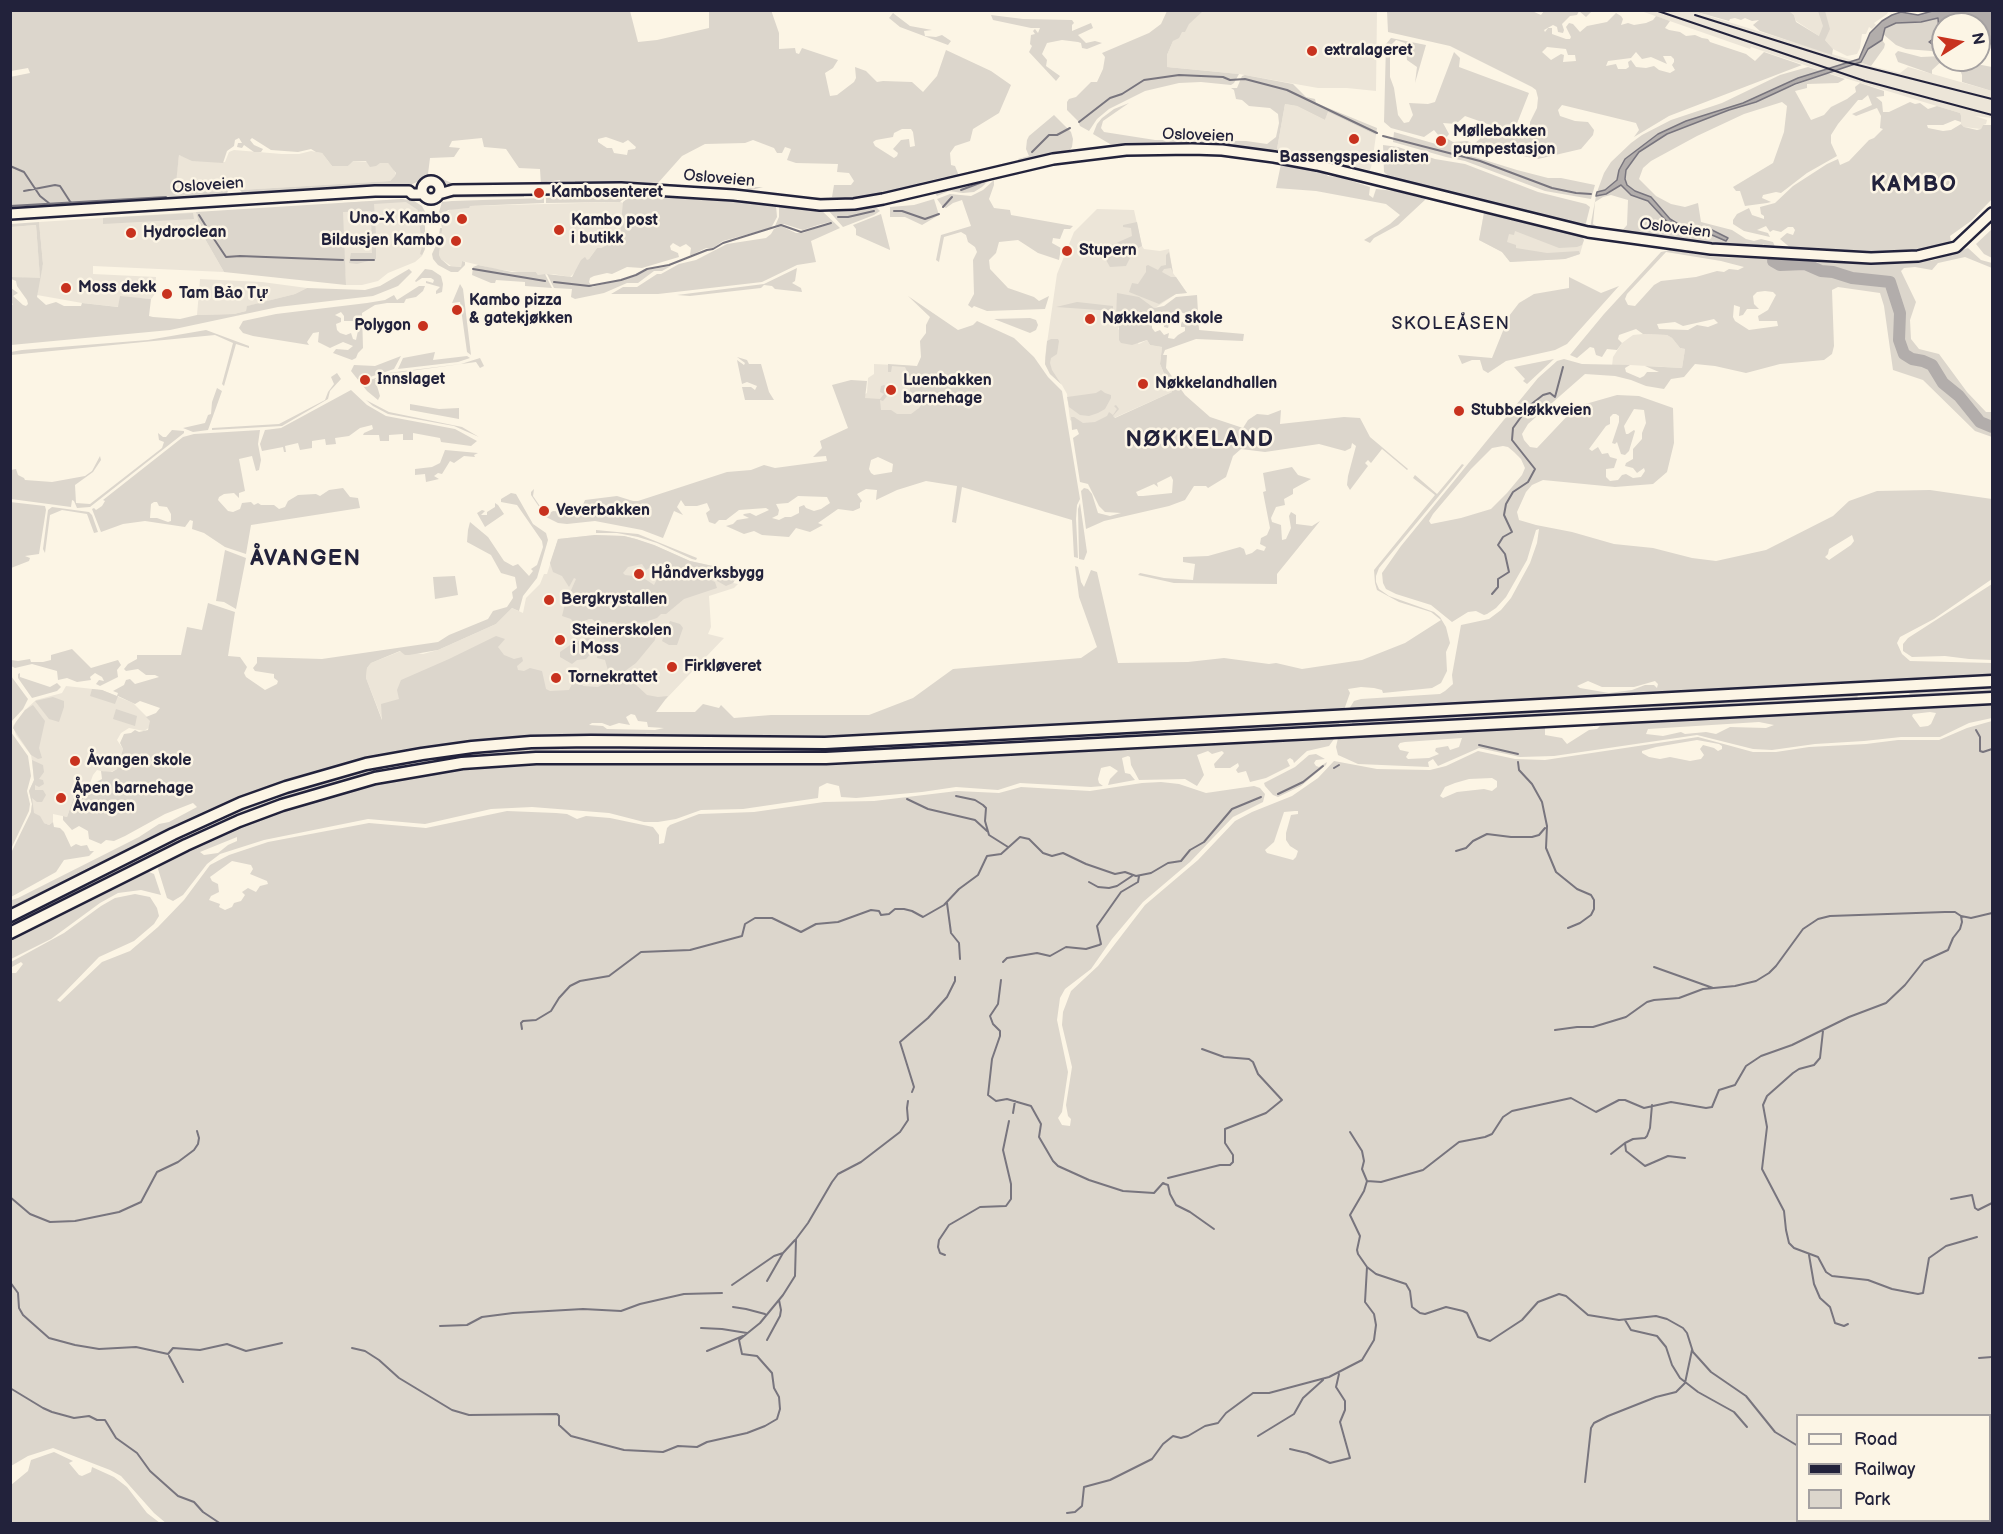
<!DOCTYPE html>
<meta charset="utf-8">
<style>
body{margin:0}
#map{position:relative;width:2003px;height:1534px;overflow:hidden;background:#fcf5e5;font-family:"Balsamiq Sans",sans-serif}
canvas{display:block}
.frame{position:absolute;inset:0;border:12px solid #22223b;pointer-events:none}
.legend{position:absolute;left:1796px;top:1414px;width:195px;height:108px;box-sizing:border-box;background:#fcf5e5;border:2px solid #a5a1a1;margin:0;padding:8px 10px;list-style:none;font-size:18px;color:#22223b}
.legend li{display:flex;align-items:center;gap:12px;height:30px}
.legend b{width:30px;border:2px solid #a5a1a1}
.north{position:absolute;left:1931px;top:12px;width:60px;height:60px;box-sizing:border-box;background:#fcf5e5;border:2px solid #a5a1a1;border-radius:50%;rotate:79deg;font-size:16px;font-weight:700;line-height:24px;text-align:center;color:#22223b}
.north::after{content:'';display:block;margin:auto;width:21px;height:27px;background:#c8321e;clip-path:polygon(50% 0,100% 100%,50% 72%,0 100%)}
</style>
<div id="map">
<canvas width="2003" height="1534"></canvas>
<div class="frame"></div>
<ul class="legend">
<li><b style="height:8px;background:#fcf5e5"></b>Road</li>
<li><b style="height:8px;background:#22223b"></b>Railway</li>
<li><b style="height:16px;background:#dcd6cc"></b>Park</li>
</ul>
<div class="north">N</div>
</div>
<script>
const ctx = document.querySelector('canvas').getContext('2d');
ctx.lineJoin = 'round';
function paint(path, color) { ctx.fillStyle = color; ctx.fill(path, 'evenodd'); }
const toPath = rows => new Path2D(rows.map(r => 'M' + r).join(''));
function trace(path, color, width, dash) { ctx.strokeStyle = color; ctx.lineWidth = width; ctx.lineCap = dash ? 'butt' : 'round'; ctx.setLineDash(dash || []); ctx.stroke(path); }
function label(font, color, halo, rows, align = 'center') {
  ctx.font = font + ' "Balsamiq Sans",sans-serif'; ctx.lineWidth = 5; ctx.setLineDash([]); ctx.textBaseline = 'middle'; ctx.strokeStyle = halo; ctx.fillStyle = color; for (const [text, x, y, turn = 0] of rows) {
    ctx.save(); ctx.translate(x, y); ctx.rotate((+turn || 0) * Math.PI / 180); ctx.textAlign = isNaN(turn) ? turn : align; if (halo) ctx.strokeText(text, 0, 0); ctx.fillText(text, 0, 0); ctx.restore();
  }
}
paint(toPath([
 [1889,10,1887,14,1874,23,1876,25,1872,29,1869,27,1866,34,1862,34,1860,48,1857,54,1847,56,1833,49,1825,40,1796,21,1794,15,1789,11],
 [1193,11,1377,11,1376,91,1347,88,1318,88,1239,74,1167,67,1167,55,1173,41],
 [1641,11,1693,11,1871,66,1900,73,1908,67,1992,91,1992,118,1975,116,1987,120,1986,124,1983,125,1981,129,1964,127,1961,124,1960,113,1828,73,1751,47,1750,49],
 [1285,104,1297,106,1325,120,1328,112,1376,135,1372,164,1370,170,1367,170,1326,159,1277,149],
 [234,150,282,154,299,154,311,151,322,153,332,166,348,166,352,161,388,163,394,169,396,176,390,181,174,194,179,155,196,161,199,160,220,162,225,162,229,152],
 [402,199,414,201,423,208,425,212,425,249,422,256,415,262,388,273,378,281,362,285,346,285,341,203],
 [620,202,624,203,620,234,607,245,601,248,597,248,589,259,570,277,553,274,538,275,536,272,518,272,495,269,462,261,461,267,451,266,441,259,439,255,444,214,451,209,469,208,469,206],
 [1097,209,1134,210,1142,246,1144,249,1160,251,1169,249,1173,273,1187,293,1176,294,1155,308,1120,325,1118,329,1139,344,1147,340,1150,345,1162,347,1160,364,1172,392,1114,418,1113,416,1084,429,1070,420,1067,394,1062,385,1050,374,1045,364,1045,357,1057,274,1074,232],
 [196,212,201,232,224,272,93,266,93,274,156,277,155,294,151,299,139,298,119,307,82,303,37,295,39,279,11,277,11,227,36,225,40,276,43,264,39,222],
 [1484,213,1582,237,1584,240,1580,254,1565,259,1510,262,1502,252,1479,240],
 [200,279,262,282,307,288,295,294,248,306,246,311,234,314,197,315],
 [1643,334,1667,335,1672,338,1680,348,1685,349,1682,368,1630,365,1612,366,1613,357,1622,343,1633,335],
 [874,364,914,366,913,387,924,397,912,423,865,421,846,418,841,405,867,393,868,378,874,374],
 [595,535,624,536,636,539,654,545,690,561,731,570,737,577,733,583,738,584,734,588,709,596,711,627,708,634,724,638,666,699,384,724,366,678,367,668,371,663,401,651,423,654,438,650,496,624,512,608,523,613,526,598,540,584,544,574,547,574,558,539],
 [66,686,102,690,133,703,150,720,150,727,144,731,129,728,121,733,117,740,123,749,117,769,109,773,97,770,93,775,86,794,75,794,67,817,53,814,53,822,49,825,30,818,32,804,29,791,34,780,32,761,31,755,16,735,13,726,25,710,36,700,62,693]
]), '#ece5d8');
paint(toPath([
 [771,10,779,33,779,49,795,48,796,53,799,54,802,48,838,60,833,68,825,73,830,96,837,95,854,82,856,78,855,67,866,71,877,82,883,81,912,82,923,92,937,76,946,50,991,71,1011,85,999,113,973,129,970,141,955,146,950,153,951,165,955,166,959,176,975,172,947,180,945,177,920,183,920,186,878,195,836,200,799,198,832,197,834,185,851,185,854,181,849,173,837,172,838,164,796,163,787,160,791,149,785,147,782,153,777,153,774,148,753,140,745,143,705,144,682,156,658,183,741,190,754,187,763,187,744,192,657,185,575,184,575,181,560,182,560,180,546,182,545,185,541,185,540,169,519,168,506,149,484,147,482,138,452,141,449,147,460,148,454,157,430,158,428,174,438,177,454,184,471,187,449,185,429,177,410,185,244,195,240,190,390,181,395,176,396,173,388,163,380,163,376,166,370,167,366,161,353,161,348,166,332,166,322,153,316,152,311,149,298,152,271,150,252,138,250,140,254,145,263,149,261,152,254,152,244,145,242,148,237,147,238,143,242,143,239,138,235,140,234,146,227,151,223,163,192,161,179,155,175,193,228,191,226,196,11,210,10,77,30,73,28,68,11,71,11,11,630,11,638,42,657,40,709,28,709,11],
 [902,129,911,129,913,132,915,146,910,147,909,139,901,140,893,149,898,153,897,156,894,158,875,146,873,142,876,140,893,137,894,133],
 [606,137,623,143,628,140,636,147,635,149,628,150,627,155,614,153,612,148,607,148,598,142,598,139],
 [1167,11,1203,11,1189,24,1185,32,1182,32,1179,38,1173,41,1167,55,1167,67,1239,74,1234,83,1231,85,1201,82,1179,83,1145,91,1109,109,1097,119,1089,131,1080,126,1078,121,1067,110,1067,102,1069,99,1076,97,1091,82,1097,82,1103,69,1105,57,1102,53,1149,33,1161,24],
 [1532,11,1541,15,1544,11,1592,11,1586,17,1579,11,1577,15,1570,16,1562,24,1564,30,1563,33,1558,32,1557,27,1553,25,1544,30,1545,32,1548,28,1552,28,1552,34,1566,39,1570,39,1571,37,1566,27,1569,23,1573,24,1580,32,1587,26,1607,22,1616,13,1621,16,1623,19,1621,25,1628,23,1634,25,1646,23,1653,20,1656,16,1670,21,1665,28,1669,30,1680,32,1686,36,1695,35,1702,38,1708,39,1710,42,1746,54,1755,61,1764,52,1802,65,1669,116,1634,137,1639,130,1636,123,1562,105,1558,110,1560,116,1575,121,1588,122,1594,130,1593,135,1581,149,1538,159,1465,145,1461,145,1460,148,1462,153,1517,170,1548,178,1561,178,1595,185,1591,199,1545,191,1465,161,1446,157,1393,142,1394,132,1443,146,1446,138,1439,136,1434,130,1424,137,1391,128,1384,122,1386,44,1391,38,1426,45,1415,83,1417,67,1407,60,1405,43,1396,40,1390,46,1390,77,1394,88,1398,115,1404,123,1409,122,1413,115,1409,103,1428,104,1435,102,1454,52,1460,58,1459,67,1529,93,1516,126,1520,128,1519,131,1529,135,1532,127,1530,126,1530,122,1537,108,1538,98,1536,90,1532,87,1450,46,1388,32,1387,11],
 [1547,47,1566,49,1568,55,1575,55,1576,61,1563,62,1564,55,1561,54,1551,60,1542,52],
 [1636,52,1642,59,1651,57,1667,64,1663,56,1671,56,1674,59,1674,62,1672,65,1675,70,1670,73,1659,70,1654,66,1646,68,1636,67,1631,60,1628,62,1629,67,1626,69,1618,69,1616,64,1606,66,1608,61,1631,58],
 [1465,116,1493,126,1490,135,1482,137,1474,144,1467,141,1453,142,1446,138,1449,134,1443,123,1456,124],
 [1693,11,1789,11,1794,15,1796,22,1819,36,1823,26,1818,11,1825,11,1830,29,1825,40,1833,49,1832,55,1760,31,1753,25,1759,20,1752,21,1745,18,1741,20,1735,18,1730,19,1729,21],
 [893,13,910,26,932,30,924,31,925,36,936,37,942,35,951,41,948,45,900,27,889,18],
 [991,15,1023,19,1072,20,1074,23,1072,25,1072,31,1091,23,1093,28,1078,35,1086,43,1095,41,1102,43,1087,49,1082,48,1081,43,1078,42,1062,40,1047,43,1042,54,1047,60,1046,66,1060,76,1056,81,1029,52,1032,46,1030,44,1031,35,1035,34,1033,31,1035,29,1038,33,1040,28,1031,28,993,20],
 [1938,18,1943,27,1943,52,1906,49,1896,45,1883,34,1885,28,1896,23,1911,23],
 [1882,40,1885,44,1884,48,1871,66,1859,62,1868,48],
 [1898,51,1921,57,1943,56,1943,60,1932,70,1932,74,1898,62,1895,54],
 [1956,60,1992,67,1992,91,1962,82,1962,75],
 [1808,67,1822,71,1798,78,1743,103,1686,121,1658,134,1625,159,1619,170,1618,180,1605,190,1597,192,1604,173,1611,162,1631,143,1642,135,1671,120,1722,103,1780,75],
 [1827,73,1845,79,1838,83,1807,84,1807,88,1795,91,1811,120,1824,115,1831,107,1847,99,1856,92,1855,87,1860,83,1884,91,1884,96,1876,97,1882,102,1883,112,1889,112,1910,102,1915,104,1920,103,1928,109,1937,106,1960,113,1961,116,1961,122,1955,120,1943,125,1927,125,1928,128,1943,131,1951,130,1961,124,1964,127,1977,130,1981,129,1983,125,1992,125,1992,199,1971,221,1950,236,1951,241,1927,250,1904,254,1879,255,1793,250,1780,239,1787,233,1793,235,1795,230,1793,227,1788,227,1781,232,1773,230,1770,232,1766,226,1757,230,1768,233,1770,237,1744,231,1733,224,1733,220,1737,214,1749,208,1752,215,1764,219,1764,216,1761,214,1760,207,1775,203,1793,186,1827,164,1838,159,1840,165,1849,161,1869,140,1874,138,1883,129,1880,128,1881,116,1877,108,1856,116,1852,114,1872,105,1868,95,1862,100,1858,100,1838,124,1831,135,1831,143,1837,156,1807,173,1781,193,1776,192,1763,195,1762,198,1771,202,1767,203,1745,206,1740,191,1736,191,1733,187,1773,163,1784,132,1787,106,1782,102,1744,114,1697,136,1651,161,1643,168,1639,179,1656,196,1671,204,1685,207,1698,203,1701,222,1732,230,1746,239,1754,241,1761,239,1773,242,1776,249,1769,249,1763,244,1761,248,1684,243,1618,234,1590,228,1596,196,1606,194,1621,185,1631,195,1648,201,1671,226,1688,232,1705,232,1727,241,1727,238,1710,229,1680,225,1670,219,1651,197,1635,191,1627,185,1625,179,1626,170,1641,150,1667,134],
 [1611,195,1628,200,1627,225,1621,232,1601,229,1593,224,1595,202,1603,197],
 [1245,75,1293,84,1306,97,1315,99,1316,103,1377,128,1376,135,1328,112,1325,120,1297,106,1285,104,1277,149,1327,160,1325,162,1277,153,1226,146,1110,144,1093,134,1097,124,1102,118,1114,109,1129,103,1103,121,1101,128,1104,132,1155,140,1246,141,1267,144,1276,137,1279,123,1278,114,1270,108,1249,106,1242,100,1236,99,1234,90,1231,88,1237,88,1242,76],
 [1054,115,1071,132,1073,139,1072,147,1069,151,1060,154,1019,162,1018,159,1029,156,1026,149,1027,140,1029,136],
 [1383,145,1398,147,1435,159,1465,164,1538,192,1586,204,1590,207,1586,223,1584,227,1392,180,1384,172],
 [1281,164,1324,173,1328,176,1340,177,1370,187,1369,195,1373,198,1376,189,1395,191,1426,199,1398,225,1374,238,1370,243,1364,240,1390,224,1400,215,1386,204,1316,191,1276,188],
 [988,178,989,180,982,187,974,192,963,193,949,191,937,196,935,193,935,191],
 [994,180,994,185,989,199,994,208,1010,210,1011,215,1073,226,1070,229,1064,229,1060,239,1053,238,1052,243,1061,248,1059,260,1038,253,1018,240,999,242,996,253,989,260,990,269,1008,288,1034,297,1039,301,1049,296,1045,309,987,311,974,306,972,308,968,305,974,294,973,260,977,252,975,247,968,242,966,235,961,232,944,237,939,262,936,260,941,235,971,226,962,200,953,203,946,208,942,206,937,199,950,194,971,196,983,190],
 [504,193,515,195,524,193,524,197,445,198,461,195],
 [371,195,376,196,11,221,11,218],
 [606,195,628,195,620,202,546,203,546,198],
 [632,195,699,198,776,205,777,217,771,228,723,241,713,248,706,248,692,255,690,255,691,248,686,244,680,247,673,243,670,246,671,250,678,253,679,257,642,268,627,267,612,274,607,273,594,276,590,278,589,282,592,287,636,276,647,270,671,266,662,271,654,271,638,283,627,283,604,293,575,299,571,297,572,289,554,288,547,274,572,277,581,260,585,257,587,260,589,259,597,248,601,248,607,245,620,234,623,202],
 [544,198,544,203,470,206,469,208,448,210,444,214,439,255,441,259,449,266,461,267,462,261,465,262,465,265,458,272,451,272,438,265,433,259,432,254,438,241,440,228,442,228,439,212,442,202,452,201],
 [402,199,414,201,422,206,425,212,425,249,422,255,420,254,422,247,418,210,406,202,374,204,376,235,382,235,383,243,376,243,376,259,357,264,349,263,351,253,372,253,371,211,343,212,346,285,224,272,201,232,196,212],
 [934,199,939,215,922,225,905,217,890,217,890,207,914,205],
 [779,205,820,209,840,228,811,241,816,262,797,265,762,282,658,294,611,294,623,287,637,287,657,274,661,274,679,264,696,260,727,244,766,238,771,234,774,229,781,226,796,233,803,233,831,223,830,222,818,225,803,230,784,224,775,226,779,217],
 [875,206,880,211,874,215,843,227,828,210],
 [193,213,194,219,103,224,103,218],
 [1484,213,1582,237,1584,240,1582,245,1577,247,1559,248,1515,231,1514,235,1509,234,1507,242,1516,245,1516,248,1547,253,1579,251,1580,254,1565,259,1510,262,1502,252,1479,240],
 [881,214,890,249,890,250,856,235,856,229,853,225],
 [39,222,43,264,37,297,46,305,56,302,64,306,81,306,82,303,118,307,120,296,151,299,149,316,153,317,180,319,197,315,234,314,246,311,247,306,295,294,307,288,365,290,380,286,409,269,412,272,398,286,373,296,278,307,170,330,11,345,11,306,13,304,11,303,11,288,18,293,13,296,23,305,26,306,28,304,27,300,17,286,16,281,11,279,11,277,40,278,36,225,11,227,11,224],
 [1137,222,1142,246,1134,250,1126,266,1110,267,1106,260,1100,258,1103,249,1132,236,1131,228,1123,227,1123,225],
 [1992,229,1992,258,1984,254,1976,244],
 [1968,248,1981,260,1992,263,1992,268,1965,257,1938,263,1932,270,1915,267,1904,268,1901,271,1916,302,1910,320,1911,339,1919,349,1939,354,1967,392,1986,412,1992,412,1992,437,1975,431,1923,380,1893,370,1884,306,1880,293,1838,287,1832,290,1834,346,1832,354,1824,360,1780,364,1746,373,1715,366,1695,364,1684,377,1671,379,1664,389,1646,386,1631,380,1615,376,1585,374,1528,424,1522,434,1524,440,1530,447,1537,448,1571,412,1582,405,1617,395,1639,396,1673,408,1674,443,1667,472,1653,484,1615,487,1543,480,1532,485,1526,492,1517,512,1519,520,1536,525,1572,532,1614,544,1653,548,1692,558,1716,561,1766,550,1833,516,1849,501,1877,491,1930,490,1992,499,1992,579,1934,619,1900,637,1897,643,1902,654,1910,661,1992,663,1992,675,1349,709,1354,701,1361,699,1440,694,1445,691,1453,684,1452,675,1461,625,1489,619,1501,610,1511,598,1530,563,1537,543,1539,529,1536,530,1527,560,1506,597,1496,608,1487,614,1484,615,1476,611,1468,612,1452,622,1431,605,1396,594,1386,589,1383,583,1382,573,1401,546,1538,378,1557,361,1564,359,1582,364,1630,365,1625,368,1626,372,1640,378,1644,376,1647,372,1659,372,1645,366,1682,368,1685,349,1680,348,1672,338,1667,335,1643,334,1636,329,1619,335,1618,339,1622,343,1617,350,1607,349,1602,357,1596,355,1594,348,1590,347,1577,358,1570,355,1604,314,1661,252,1670,250,1714,257,1902,264,1935,260],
 [1666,252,1721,261,1744,267,1738,270,1729,269,1724,272,1717,271,1696,277,1661,281,1654,285,1635,306,1628,305,1625,299,1627,294],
 [1765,291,1773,292,1776,295,1768,310,1758,316,1759,321,1777,321,1778,326,1749,330,1735,321,1733,317,1734,305,1740,307,1739,316,1743,315,1747,309,1759,309,1754,304,1753,296,1757,292],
 [1714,319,1718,323,1708,327,1697,325,1688,330,1659,329,1657,324,1675,322,1683,326],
 [1634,409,1644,410,1646,423,1642,433,1642,439,1633,449,1633,459,1626,463,1625,466,1633,468,1637,473,1644,468,1645,471,1641,477,1633,478,1626,474,1622,475,1618,480,1610,481,1606,477,1606,469,1614,468,1617,459,1610,457,1608,453,1602,454,1598,447,1592,451,1589,449,1606,426,1610,424,1610,417,1613,414,1616,414,1619,416,1619,422,1612,443,1615,444,1617,442,1621,454,1625,455,1629,451,1635,431,1634,430,1628,434,1626,434,1624,426],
 [1503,446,1508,447,1514,452,1521,459,1525,468,1522,475,1507,493,1491,509,1461,518,1431,524,1429,521,1433,514,1471,469,1492,448],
 [1852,535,1854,541,1851,545,1829,560,1825,557,1828,554,1829,549],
 [1588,681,1602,687,1634,687,1655,681,1658,684,1657,688,1654,685,1645,685,1632,690,1609,693,1580,688,1577,686],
 [1169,252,1173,273,1171,268,1164,269,1162,272,1171,277,1176,277,1187,293,1176,294,1159,304,1129,292,1132,283,1138,284,1146,272,1146,266,1148,265,1158,270,1161,266,1166,265,1166,255],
 [478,265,512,272,536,272,538,275,545,274,552,288,525,286,525,282,496,280,495,283,491,283,472,275,473,267],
 [797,268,795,281,792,283,801,288,802,292,775,289,772,286,764,285,761,288,690,296,677,295,764,284],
 [425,269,432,270,441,276,443,284,442,292,436,294,436,291,440,287,426,283,426,281,433,283,434,280,431,278,422,278,416,282,415,281],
 [1569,277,1601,293,1619,286,1567,344,1555,350,1506,361,1488,373,1483,370,1480,360,1472,360,1462,364,1458,355,1492,358,1509,316,1519,303,1534,294,1569,288],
 [460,284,463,289,471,355,467,352,460,302,452,303],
 [419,286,425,286,423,291,416,297,406,299,404,303,387,303,375,305,362,313,363,348,358,353,356,358,352,360,333,353,336,349,348,350,353,346,343,342,330,348,318,342,319,332,313,333,307,342,309,345,253,336,243,333,239,328,243,321,276,314,367,303,385,300,394,295,397,300],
 [341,312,344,316,344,321,360,321,356,340,353,339,351,333,346,335,340,333,337,330,336,324,341,322,341,318,335,315],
 [1117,293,1139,297,1154,308,1164,306,1176,297,1197,295,1199,330,1244,334,1243,341,1196,339,1165,350,1163,355,1167,355,1166,368,1185,395,1210,417,1243,428,1248,420,1257,414,1268,415,1281,410,1280,424,1344,417,1360,418,1370,437,1408,469,1407,470,1382,449,1371,463,1368,460,1365,463,1368,466,1350,490,1347,485,1348,476,1356,446,1352,443,1351,448,1345,451,1319,444,1265,452,1241,449,1233,456,1226,477,1208,488,1206,486,1194,486,1185,500,1169,506,1104,521,1086,529,1081,491,1084,488,1088,489,1092,494,1098,513,1110,516,1121,513,1105,512,1099,506,1088,484,1080,482,1073,438,1079,434,1077,429,1072,430,1071,417,1074,417,1083,423,1095,422,1107,416,1109,412,1113,415,1117,409,1114,406,1116,405,1119,409,1113,416,1115,418,1172,392,1160,364,1162,347,1150,345,1147,340,1132,345,1121,343,1119,340,1119,324,1116,319],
 [1181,312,1185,314,1190,311,1190,320,1181,322,1181,327,1185,327,1185,331,1178,335,1174,339,1168,338,1169,333,1164,335,1160,330,1155,332,1152,328,1152,322,1159,318,1164,321,1164,327,1168,328,1172,314,1176,315],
 [1171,476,1173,480,1172,493,1143,496,1138,496,1136,492,1154,484,1158,487,1157,483],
 [908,296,958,330,973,325,977,321,1014,338,1034,357,1048,377,1062,391,1080,499,1077,505,1076,519,1078,558,1074,557,1072,520,962,487,956,523,952,522,957,486,926,481,897,490,876,500,877,490,866,489,857,494,862,501,860,503,860,508,853,511,838,509,818,523,823,525,810,532,796,528,789,537,762,535,754,531,744,534,726,526,733,524,737,520,749,518,743,515,744,514,750,513,756,516,769,510,766,508,739,510,726,520,719,520,715,524,709,522,706,513,710,510,707,503,697,506,685,506,681,500,677,507,683,515,674,511,663,538,642,530,595,521,567,524,558,523,546,517,531,495,531,492,534,489,533,496,546,515,553,511,577,513,580,512,585,500,617,496,633,501,638,501,727,472,751,470,764,465,775,468,827,461,826,456,813,457,822,448,820,441,848,428,832,385,851,380,867,381,865,398,880,399,884,394,880,392,881,386,884,385,888,388,888,394,885,394,887,396,883,401,880,400,881,410,891,410,897,414,911,414,919,408,924,397,921,395,918,397,910,391,910,377,905,367,892,366,891,372,888,372,888,364,917,366,921,357,920,341,926,333,926,325,930,317],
 [878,457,893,464,892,472,874,475,871,473,869,469,871,460],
 [798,496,827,497,830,503,821,509,814,511,806,508,804,505,799,507,799,513,791,517,785,517,779,520,772,518,778,515,779,510,776,504,788,503],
 [1077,302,1113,306,1113,311,1056,307],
 [1030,318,1036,320,1038,325,1036,330,1030,333,994,319],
 [206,330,249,346,249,348,236,344,224,386,222,384,233,343,215,335,11,355,11,352,22,350,148,340],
 [1051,339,1058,339,1059,341,1057,354,1051,358,1050,363,1052,370,1061,384,1050,374,1045,364,1047,341],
 [435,352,433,360,467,356,470,358,458,362,398,369,403,358],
 [401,356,394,369,370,377,363,381,363,383,388,373,461,364,480,358,484,366,480,368,476,362,388,374,375,379,380,396,378,400,367,391,351,371,354,365,375,366],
 [737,357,747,360,749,364,761,364,769,392,774,400,745,400,742,387,751,387,755,390,757,386,747,382,742,384,737,360,744,365,745,363],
 [1554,359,1527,384,1523,381,1525,379,1514,367],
 [337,373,341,379,330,391,328,399,282,426,212,430,212,428,279,424,325,400,328,392,334,384,331,377],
 [217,388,222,391,208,430,193,432,183,428,205,423,208,415,211,414,212,402],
 [351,390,367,405,386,416,455,429,477,441,471,446,441,442,440,438,413,433,413,440,403,440,403,434,389,435,389,441,380,441,379,435,363,435,364,433,373,429,372,425,360,428,349,436,335,438,336,444,326,445,325,439,312,441,312,448,300,450,298,443,285,446,286,452,284,452,283,447,262,451,260,444,265,430,281,428],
 [1101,390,1105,393,1111,395,1111,398,1105,409,1098,413,1089,416,1080,415,1069,407,1067,397,1096,393],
 [366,400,389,412,462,427,479,437,454,426,388,414,373,406],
 [410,404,439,409,459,408,459,419,410,410],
 [172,430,184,431,184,433,90,507,77,508,74,501,72,500,71,507,11,499,11,470,16,469,18,475,24,478,25,480,52,482,85,476,92,471,100,456,101,460,93,472,75,485,76,503,90,504,162,448,164,442,159,440,158,433,163,437,166,437],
 [260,430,258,444,261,460,259,470,256,471,252,456,239,459,245,491,239,493,239,498,234,493,224,494,219,497,218,500,228,511,233,512,240,509,242,503,251,502,254,505,258,503,261,505,274,505,279,509,285,507,288,501,298,495,316,494,320,496,329,490,343,488,350,497,358,498,360,508,251,525,246,554,225,547,204,533,192,529,193,521,190,520,185,527,145,521,123,524,101,532,92,509,94,508,96,510,102,506,105,501,103,500,183,437,194,434],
 [154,502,157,502,159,506,167,507,171,514,171,521,168,522,157,518,150,518,151,504],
 [445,450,478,453,474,455,475,457,464,456,454,463,450,461,442,474,438,473,434,476,439,479,426,482,425,474,415,475,415,469,432,467,440,463],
 [1462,464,1464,465,1453,479,1379,568,1376,576,1376,582,1379,589,1389,596,1434,612,1440,617,1446,627,1450,643,1446,652,1447,671,1441,683,1432,688,1383,693,1382,690,1374,688,1361,687,1348,689,1350,693,1344,710,1270,714,833,736,540,736,429,747,346,763,288,780,249,794,189,820,11,909,12,900,18,898,139,837,159,824,169,822,197,807,193,803,165,814,125,836,114,841,106,840,101,844,89,839,88,831,79,826,72,830,63,820,63,816,67,817,75,794,86,794,87,790,94,791,96,782,102,779,101,771,112,772,117,769,123,749,120,743,124,734,131,733,135,730,139,732,148,730,150,721,146,717,156,713,160,708,140,701,135,704,118,696,115,704,90,696,92,689,102,690,117,696,118,693,113,691,124,685,126,680,130,679,135,684,159,677,155,675,146,675,138,669,126,671,124,669,128,664,137,659,137,655,181,655,187,627,202,630,208,603,235,612,228,656,240,657,247,667,244,673,246,677,265,690,277,684,278,681,274,678,274,674,255,671,253,668,257,663,257,657,322,659,438,642,449,635,488,619,493,611,507,607,513,598,512,592,517,588,515,577,501,573,491,555,467,542,468,530,470,522,488,537,504,561,513,566,518,564,529,576,533,571,531,569,537,565,543,547,542,541,517,505,501,502,501,499,511,493,516,494,533,524,546,533,548,540,537,578,523,596,519,611,512,608,496,624,438,650,409,655,405,655,400,651,371,663,367,668,366,678,382,720,381,704,399,699,397,690,401,680,449,659,496,636,505,639,498,647,504,655,514,659,522,657,523,661,517,666,518,670,524,671,530,668,542,671,546,689,550,691,569,690,572,684,569,676,573,673,577,673,583,686,598,687,603,684,606,676,630,674,636,668,638,670,629,680,630,682,635,684,647,695,658,697,668,696,656,712,695,712,703,704,719,708,721,705,734,718,771,715,869,715,913,698,953,669,1081,658,1097,647,1079,597,1075,566,1078,567,1081,582,1084,587,1091,570,1097,572,1118,663,1188,662,1224,658,1269,664,1276,663,1302,669,1362,660,1405,643,1441,620,1431,612,1399,602,1377,590,1375,583,1374,570,1435,495,1413,478,1415,475,1437,494],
 [631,714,635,715,638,721,647,722,648,727,664,728,655,730,607,729,603,726,589,725,592,723,602,723,610,726,619,723,630,725,626,717],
 [1292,467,1298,475,1311,479,1293,489,1293,494,1284,499,1285,505,1276,507,1271,518,1272,522,1281,525,1282,540,1286,539,1291,528,1289,516,1291,512,1296,515,1296,524,1312,526,1320,521,1277,574,1277,584,1174,583,1138,575,1140,573,1164,578,1193,580,1195,564,1183,562,1183,557,1208,556,1240,547,1244,549,1246,555,1252,553,1257,549,1264,551,1266,547,1260,544,1261,538,1267,535,1270,528,1263,492,1266,491,1263,473],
 [10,502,45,506,46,510,39,554,25,556,30,558,29,561,11,568],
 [495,503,498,505,504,514,485,527,477,513,482,510,485,511,481,515,487,515,487,512,495,507],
 [1080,503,1087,552,1084,560,1079,559,1078,509],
 [52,507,89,512,92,515,98,532,94,533,87,514,62,510,50,515,45,553,43,549,48,510],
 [596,530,638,534,697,558,696,560,692,559,657,543,638,537,617,533,596,533],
 [595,535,624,536,636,539,654,545,690,561,731,570,737,577,733,583,726,586,710,577,679,569,659,568,657,566,654,565,646,570,642,564,628,567,623,573,625,575,642,577,654,585,658,577,653,574,668,570,711,580,715,582,717,588,684,599,666,614,661,614,657,618,645,622,619,625,615,622,608,622,605,628,602,630,600,625,592,619,589,619,584,621,582,627,575,626,571,619,562,616,565,604,576,579,574,578,569,587,562,576,553,572,550,563,558,539],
 [225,550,246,558,236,609,224,602,216,601],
 [455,576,458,595,435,599,433,577],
 [1992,584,1992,660,1969,659,1945,656,1912,657,1903,651,1903,644,1908,638],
 [670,621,680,624,683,628,677,645,669,645,662,641],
 [649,631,656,632,655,640,636,663,625,671,609,674,605,660,597,658,598,646,602,635],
 [587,638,593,639,595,644,593,651,586,659,577,660,572,664,560,657,560,652,573,643],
 [72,649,91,668,118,660,121,665,117,670,118,677,100,686,96,684,99,680,104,681,102,677,95,673,90,677,91,680,77,682,67,678,58,680,57,671,32,664,15,668,11,666,11,660,18,661,30,659,31,662,43,662,51,660,51,655],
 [20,673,20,677,50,687,57,683,61,687,57,691,32,698,18,678,18,674],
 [11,676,28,699,23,709,11,722],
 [1992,686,1992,693,1924,696,1913,697,1909,694,1912,691,1921,690],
 [1854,694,1858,695,1857,699,1847,701,1351,727,1353,720],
 [53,697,64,701,64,707,59,722,49,719,35,701],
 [1992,704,1992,718,1969,723,1940,737,1901,737,1864,741,1815,744,1772,750,1753,749,1697,735,1554,756,1520,757,1479,748,1438,766,1433,759,1428,762,1429,767,1358,764,1338,755,1336,747,1338,738,1545,727,1545,735,1562,738,1567,744,1589,730,1597,729,1602,724],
 [1930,712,1936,713,1931,724,1928,726,1920,727,1912,716,1913,714],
 [1759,722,1774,725,1766,728,1730,727,1716,734,1706,732,1685,734,1681,732,1663,736,1646,734,1648,729],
 [1462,738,1459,747,1450,750,1448,746,1436,748,1435,751,1439,754,1429,758,1408,759,1406,757,1409,752,1400,750,1398,746,1400,743,1405,742],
 [33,705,45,721,39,748,42,758,38,759,31,755,13,728,16,722,25,710],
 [116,709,137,716,135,726,113,719],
 [1340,721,1338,727,853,753,607,753,387,771,339,782,266,806,135,865,129,865,135,858,211,820,264,799,358,771,410,760,508,748,607,745,782,748],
 [1992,721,1992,1523,167,1524,154,1513,121,1476,110,1470,53,1448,28,1456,11,1466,10,973,16,973,23,964,21,962,12,967,11,962,64,933,101,906,115,898,135,894,150,897,157,908,159,916,154,924,134,941,99,957,64,993,57,1000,60,1002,102,962,130,951,158,927,184,900,210,865,229,855,268,842,369,823,426,828,507,811,556,813,567,814,577,819,586,816,610,818,653,827,659,835,659,844,664,843,667,828,670,825,699,814,754,812,824,802,874,801,957,791,999,793,1021,787,1090,791,1142,783,1161,782,1179,784,1206,793,1254,786,1260,788,1265,794,1263,802,1233,817,1190,862,1143,902,1112,939,1091,969,1065,989,1060,998,1057,1020,1068,1072,1062,1112,1058,1118,1062,1125,1070,1126,1071,1119,1068,1116,1066,1105,1072,1067,1062,1025,1063,1012,1071,991,1098,966,1145,905,1198,860,1235,821,1252,812,1292,796,1318,778,1334,761,1377,769,1430,770,1446,766,1478,751,1515,759,1545,760,1698,737,1753,752,1776,752,1809,747,1866,744,1898,740,1939,740,1967,728],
 [1697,740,1719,744,1722,746,1722,749,1718,751,1714,748,1703,745,1700,749,1704,755,1701,759,1690,761,1670,757,1660,759,1649,757,1642,753,1642,751,1656,747],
 [1492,778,1497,781,1497,787,1492,791,1484,789,1457,792,1443,798,1440,796,1445,787,1455,783,1469,779],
 [1295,811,1298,811,1298,814,1291,815,1286,833,1286,840,1290,846,1298,851,1296,857,1293,860,1267,853,1265,850,1274,842,1284,812],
 [232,861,251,865,253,869,250,874,267,881,268,884,260,886,256,892,248,888,242,892,245,895,241,901,234,903,232,907,225,910,219,907,220,904,209,900,211,896,219,892,218,884,212,881,210,877],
 [1798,1416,1990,1416,1990,1520,1798,1520],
 [11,732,28,756,31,776,27,791,30,804,29,811,11,849],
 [1334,739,1329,746,1307,751,1294,763,1293,760,1290,758,1287,760,1290,766,1266,778,1250,782,1246,771,1238,773,1236,770,1239,766,1238,763,1230,768,1215,768,1214,764,1224,753,1222,751,1212,754,1208,751,1197,755,1204,775,1197,786,1185,779,1139,780,1131,765,1130,757,1128,756,1122,758,1125,773,1130,774,1135,780,1108,785,1110,779,1118,771,1110,766,1105,767,1101,768,1098,779,1099,783,1103,786,1091,787,1020,783,998,790,956,787,922,792,856,798,841,797,839,786,827,783,819,787,818,798,743,809,701,810,676,819,658,822,644,822,609,813,532,807,491,809,425,824,368,819,264,840,220,854,207,864,183,895,173,901,167,898,158,869,159,865,208,841,264,818,301,805,384,783,466,769,516,765,578,763,837,764],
 [237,837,237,841,228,845,218,853,204,855,200,852],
 [1316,754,1325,759,1316,760,1314,763,1316,766,1319,767,1327,762,1326,765,1301,786,1278,797,1273,795,1265,786,1264,783,1295,767,1309,755],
 [32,760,43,765,44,772,39,779,43,780,44,784,39,787,35,785,35,790,43,790,46,795,42,802,37,802,32,798,34,813,40,816,44,823,49,825,53,822,54,827,60,828,64,832,71,847,76,844,81,846,87,845,90,851,94,851,89,856,64,860,56,872,11,897,11,853,31,812,32,804,29,791,34,780],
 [144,872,149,872,154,874,161,895,141,890,118,893,100,903,51,939,11,959,11,940],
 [86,886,86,889,74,897,11,929,11,921,77,887],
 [54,1452,73,1461,69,1463,79,1475,82,1476,91,1472,92,1467,114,1477,127,1487,147,1513,160,1523,11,1523,11,1485,28,1471,31,1460]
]), '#dcd6cc');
const water = toPath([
 [1936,10,1992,11,1992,46,1989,39,1979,39,1979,24,1943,24,1943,45,1932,44,1929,42,1937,36,1939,32,1938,18,1921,22,1896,23,1885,28,1882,40,1868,49,1861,62,1795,84,1756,102,1729,110,1667,134,1639,152,1626,170,1625,179,1627,185,1635,191,1651,197,1670,219,1680,225,1710,229,1728,238,1726,241,1705,232,1688,232,1671,226,1648,201,1631,195,1621,185,1606,194,1596,196,1597,192,1605,190,1617,180,1619,170,1625,159,1658,134,1686,121,1743,103,1798,78,1859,59,1870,33,1882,21,1892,15,1901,12,1918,15,1936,10]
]);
paint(water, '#b2adab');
trace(water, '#78757e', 1.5);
trace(toPath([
 [1079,122,1110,98,1122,94,1144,80,1179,75,1223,77,1230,80,1245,79,1287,90,1377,133],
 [1383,136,1480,161,1552,188,1576,193,1591,194],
 [1032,152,1049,135,1057,135,1070,128],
 [10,166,24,172,40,196,50,204],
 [961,190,985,181],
 [24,191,55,185,60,186,71,203],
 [10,206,166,197],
 [943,207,952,197],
 [894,211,902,211,925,219,939,214],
 [199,215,209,231,211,237,214,239,226,257,240,256,343,260],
 [838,217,848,217,874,211],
 [351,260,374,260],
 [473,269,545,281],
 [554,282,589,286,621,280,636,275,647,269,669,265,707,250,713,249,723,243,781,225,801,232,831,223],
 [1492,594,1498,587,1498,579,1509,572,1505,554,1498,545,1503,537,1512,532,1504,515,1506,504,1513,492,1528,482,1535,469,1512,440,1513,428,1529,406,1543,395,1550,393,1555,397,1563,367],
 [1976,730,1980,737,1980,751,1983,752,1992,749],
 [1479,745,1518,754],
 [1518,762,1519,770,1532,784,1542,802,1547,826,1546,848,1556,872,1577,889,1591,895,1594,900,1594,909,1591,915,1580,923,1568,928],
 [1334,768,1339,765],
 [1278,794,1303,782,1323,766],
 [956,796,975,800,983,805,986,808,985,821,989,835,1008,847],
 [907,799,928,809,975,820,987,831],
 [1456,851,1466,848,1473,841,1487,834,1511,837,1532,837,1539,835,1545,828],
 [1089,882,1098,887,1109,888,1117,886,1132,876],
 [947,903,951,933,959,943,960,959],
 [1003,962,1007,958,1037,953,1050,956,1066,947,1086,949,1099,945,1101,944,1097,926,1121,892,1138,882,1139,876],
 [1654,967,1713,988],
 [1001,980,998,1004,990,1016,993,1024,1000,1031,1000,1036,992,1059,988,1095,996,1101,1007,1099,1031,1106,1041,1124,1039,1137,1053,1161,1058,1166,1089,1180,1123,1191,1154,1193,1163,1183,1165,1184,1168,1185,1170,1194,1176,1205,1190,1212,1214,1229],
 [522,1029,521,1023,523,1021,536,1020,551,1011,559,998,570,986,580,981,609,976,641,952,690,950,742,936,745,924,755,918,772,918,801,932,816,924,838,922,871,910,879,911,881,915,889,914,895,909,904,909,912,911,923,917,944,905,959,889,978,875,987,856,1001,854,1020,837,1029,839,1043,853,1052,856,1063,853,1086,864,1115,874,1125,872,1136,876,1151,873,1168,863,1181,861,1190,850,1204,842,1232,809,1261,797],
 [1555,1030,1577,1027,1593,1027,1626,1017,1647,1002,1654,1000,1679,998,1703,989,1735,986,1756,981,1769,973,1776,966,1803,929,1818,919,1830,916,1945,912,1955,912,1961,916],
 [1823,1031,1820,1058,1814,1065,1799,1069,1793,1073,1767,1096,1763,1105,1767,1127,1762,1169,1784,1211,1786,1230,1789,1243,1794,1248,1818,1257,1826,1272,1832,1276,1868,1280,1892,1289,1918,1294,1923,1293,1929,1258,1946,1246,1977,1237],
 [912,1092,914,1087,900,1042,928,1018,947,997,955,981,955,977],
 [1652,1105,1650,1128,1647,1136,1645,1138,1633,1139,1625,1143,1626,1151,1645,1166,1668,1156,1685,1158],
 [1013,1113,1015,1101],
 [1350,1132,1362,1151,1364,1161,1362,1169,1367,1181],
 [1611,1154,1625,1143],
 [1168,1178,1220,1165,1230,1165,1233,1162,1233,1155,1225,1143,1225,1129,1266,1113,1282,1100,1258,1074,1253,1062,1249,1059,1224,1057,1202,1049],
 [10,1197,30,1214,50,1222,75,1221,119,1212,141,1202,157,1172,178,1162,194,1150,198,1144,199,1138,197,1131],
 [1951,1199,1972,1195,1975,1208,1978,1210,1992,1203],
 [945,1255,940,1253,938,1247,939,1240,949,1225,980,1207,1006,1206,1011,1199,1011,1184,1003,1150,1009,1121],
 [1809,1255,1814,1284,1820,1298,1830,1307,1835,1323,1844,1326,1848,1324],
 [767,1281,783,1253],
 [10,1282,18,1293,19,1308,23,1315,49,1338,75,1345,99,1349,136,1347,168,1354,173,1348,200,1350,227,1344,246,1351,282,1343],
 [732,1285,774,1256,783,1253,795,1240],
 [733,1307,746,1309,765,1314],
 [1625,1320,1631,1330,1657,1336,1666,1347,1672,1365,1680,1378,1698,1392,1734,1412,1747,1427],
 [440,1326,467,1325,482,1317,513,1313,583,1309,621,1311,640,1304,684,1294,722,1293],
 [701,1328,722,1329,747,1333],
 [767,1340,780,1316,781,1310,779,1300],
 [352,1348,365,1351,379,1360,399,1378,452,1410,469,1415,557,1414,559,1416,559,1425,571,1436,624,1450,663,1452,678,1446,697,1447,707,1442,747,1433,765,1426,777,1419,780,1409,779,1397,774,1388,772,1373,757,1356,742,1354,739,1340,760,1323,783,1295,795,1276,796,1239,808,1223,832,1182,838,1174,861,1162,900,1132,908,1120,907,1108,908,1101],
 [707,1351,743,1336],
 [169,1356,183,1382],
 [1979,1358,1992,1357],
 [10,1388,43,1408,52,1412,74,1418,89,1416,97,1420,105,1420,116,1438,137,1453,150,1471,178,1496,194,1502,203,1512,221,1524],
 [1258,1436,1294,1414,1303,1398,1323,1380],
 [1798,1446,1775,1432,1746,1396,1711,1372,1693,1352,1687,1333,1683,1328,1667,1319,1656,1316,1619,1320,1588,1315,1566,1296,1559,1294,1538,1302,1522,1320,1490,1341,1478,1337,1467,1313,1463,1311,1446,1307,1425,1314,1420,1313,1412,1307,1410,1291,1406,1284,1376,1274,1367,1267,1358,1254,1357,1250,1360,1236,1350,1215,1364,1191,1367,1181,1381,1182,1423,1170,1459,1142,1485,1137,1492,1134,1503,1117,1512,1111,1571,1098,1596,1112,1619,1100,1625,1100,1644,1108,1671,1102,1706,1108,1712,1107,1719,1090,1735,1085,1746,1066,1761,1056,1792,1045,1849,1017,1886,1003,1905,985,1924,961,1948,950,1953,938,1960,929,1962,922,1961,916,1971,918,1992,913],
 [1290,1449,1307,1453,1330,1463,1350,1458,1340,1422,1345,1410,1345,1401,1336,1387,1339,1374],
 [1585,1482,1591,1428,1594,1423,1608,1416,1656,1397,1676,1392,1685,1383,1692,1350],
 [1067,1513,1075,1512,1082,1506,1084,1487,1110,1480,1152,1459,1163,1444,1173,1436,1181,1438,1188,1436,1205,1426,1218,1423,1226,1413,1253,1393,1269,1393,1329,1377,1362,1360,1374,1340,1376,1325,1374,1314,1365,1302,1367,1267],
 [1896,1520,1896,1524]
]), '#78757e', 2);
trace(toPath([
 [1773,261,1780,265,1805,264,1821,271,1833,272,1852,278,1890,282,1900,313,1899,340,1904,354,1912,359,1923,361,1932,365,1943,383,1959,396,1980,422,1992,427]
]), '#b2adab', 12);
const primary = toPath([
 '422 190a9 9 0 1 1 18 0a9 9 0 1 1-18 0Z',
 [439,194,453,190,621,188,734,195,820,205,854,204,883,199,1053,159,1126,150,1192,149,1222,150,1274,157,1317,165,1588,232,1711,249,1871,258,1918,256,1956,247,1992,213],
 [10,214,375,191,409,191,412,194,423,194]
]);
const highway = toPath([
 [10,916,173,834,241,803,286,787,366,764,422,754,472,747,531,742,591,741,825,743,1992,681],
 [10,933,186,845,239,821,282,805,375,778,462,763,536,758,826,758,1992,698]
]);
trace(primary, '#22223b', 14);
trace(highway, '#22223b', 15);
trace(primary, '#fcf5e5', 9);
trace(highway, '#fcf5e5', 10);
trace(toPath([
 [1655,10,1865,81,1992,115],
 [1695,15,1838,60,1992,99]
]), '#22223b', 2);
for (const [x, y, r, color] of [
 [1312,51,6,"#c8321e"],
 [1354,139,6,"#c8321e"],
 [1441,141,6,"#c8321e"],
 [539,193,6,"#c8321e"],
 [462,219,6,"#c8321e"],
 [559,230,6,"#c8321e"],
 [131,233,6,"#c8321e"],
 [456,241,6,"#c8321e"],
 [1067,251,6,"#c8321e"],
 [66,288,6,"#c8321e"],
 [167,294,6,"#c8321e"],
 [457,310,6,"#c8321e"],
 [1090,319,6,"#c8321e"],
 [423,326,6,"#c8321e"],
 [365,380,6,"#c8321e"],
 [1143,384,6,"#c8321e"],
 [891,390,6,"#c8321e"],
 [1459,411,6,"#c8321e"],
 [544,511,6,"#c8321e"],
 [639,574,6,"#c8321e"],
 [549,600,6,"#c8321e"],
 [560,640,6,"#c8321e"],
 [672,667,6,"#c8321e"],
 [556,678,6,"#c8321e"],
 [75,761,6,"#c8321e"],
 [61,798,6,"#c8321e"]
]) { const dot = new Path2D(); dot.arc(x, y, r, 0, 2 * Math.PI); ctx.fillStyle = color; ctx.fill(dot); trace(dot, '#fcf5e5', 2); }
label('bold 16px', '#22223b', '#fcf5e5', [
 ["extralageret",1324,51],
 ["Møllebakken",1453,132],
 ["pumpestasjon",1453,150],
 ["Bassengspesialisten",1354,158,"center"],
 ["Kambosenteret",551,193],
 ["Uno-X Kambo",450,219,"right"],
 ["Kambo post",571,221],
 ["i butikk",571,239],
 ["Hydroclean",143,233],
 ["Bildusjen Kambo",444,241,"right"],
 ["Stupern",1079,251],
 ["Moss dekk",78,288],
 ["Tam Bảo Tự",179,294],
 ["Kambo pizza",469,301],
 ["& gatekjøkken",469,319],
 ["Nøkkeland skole",1102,319],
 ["Polygon",411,326,"right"],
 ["Innslaget",377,380],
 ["Luenbakken",903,381],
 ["barnehage",903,399],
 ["Nøkkelandhallen",1155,384],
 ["Stubbeløkkveien",1471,411],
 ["Veverbakken",556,511],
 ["Håndverksbygg",651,574],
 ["Bergkrystallen",561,600],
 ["Steinerskolen",572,631],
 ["i Moss",572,649],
 ["Firkløveret",684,667],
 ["Tornekrattet",568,678],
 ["Åvangen skole",87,761],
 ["Åpen barnehage",73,789],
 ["Åvangen",73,807]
], 'left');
label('16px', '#22223b', '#fcf5e5', [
 ["Osloveien",1198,136,2],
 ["Osloveien",719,179,5],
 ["Osloveien",208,186,-4],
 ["Osloveien",1675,229,7]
]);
ctx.letterSpacing = '1.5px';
label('18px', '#22223b', '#fcf5e5', [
 ["SKOLEÅSEN",1451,324]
]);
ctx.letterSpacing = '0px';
ctx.letterSpacing = '1.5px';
label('bold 22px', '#22223b', '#fcf5e5', [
 ["KAMBO",1914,185],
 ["NØKKELAND",1200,440],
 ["ÅVANGEN",306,559]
]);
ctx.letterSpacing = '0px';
</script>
